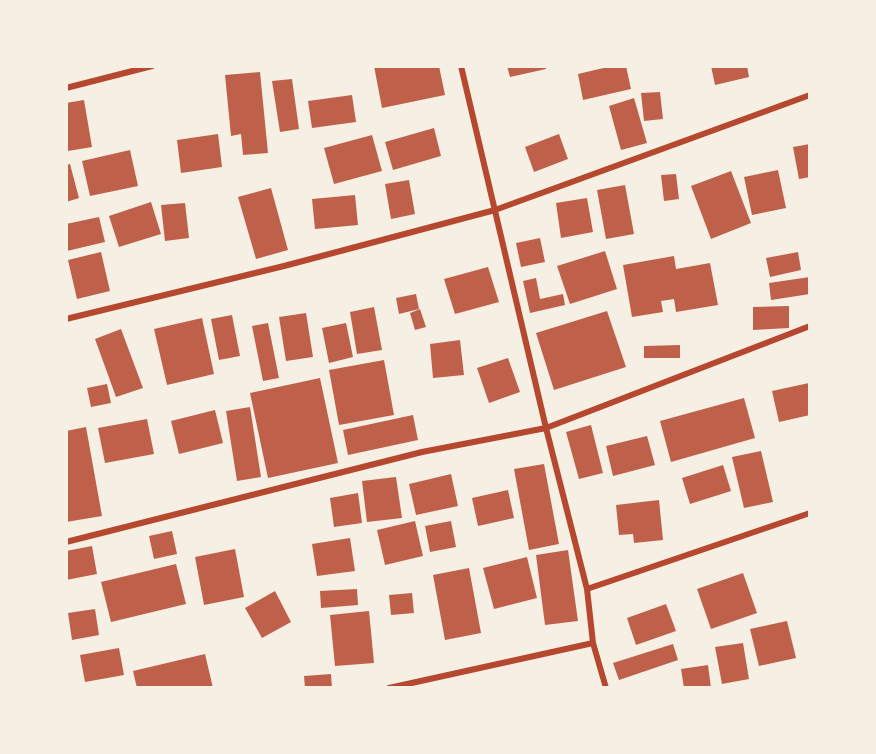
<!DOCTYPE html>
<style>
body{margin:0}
#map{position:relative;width:876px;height:754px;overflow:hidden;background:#f6efe4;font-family:Overpass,sans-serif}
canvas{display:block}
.frame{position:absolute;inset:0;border:68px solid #f6efe4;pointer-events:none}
</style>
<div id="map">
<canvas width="876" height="754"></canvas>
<div class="frame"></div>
</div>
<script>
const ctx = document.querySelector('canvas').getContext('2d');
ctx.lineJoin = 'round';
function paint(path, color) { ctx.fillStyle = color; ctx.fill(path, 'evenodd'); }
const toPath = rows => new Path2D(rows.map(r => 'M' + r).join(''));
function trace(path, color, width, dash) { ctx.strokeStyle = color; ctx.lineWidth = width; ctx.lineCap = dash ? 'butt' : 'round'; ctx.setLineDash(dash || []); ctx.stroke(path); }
paint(toPath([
 [374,66,439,66,445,95,382,108],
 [507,66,545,66,546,69,510,77],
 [612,66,626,66,631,89,583,100,578,74],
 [711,66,747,66,749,77,715,85],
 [260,72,268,153,243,155,241,134,231,136,225,75],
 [292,79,299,129,280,132,272,81],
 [660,92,663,119,644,121,641,93],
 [352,95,356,122,312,128,308,101],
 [634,98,647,143,621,150,609,106],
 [84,100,92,147,68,151,66,103],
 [434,128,441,156,393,170,385,142],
 [218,134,222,167,181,173,177,140],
 [559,134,568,159,534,172,525,147],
 [372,135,382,171,334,184,324,148],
 [810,144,810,177,799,179,793,147],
 [130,150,138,186,90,196,82,161],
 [70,164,79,198,66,202,66,165],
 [778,170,786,208,752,215,744,177],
 [731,171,751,223,711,239,691,186],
 [676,174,679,199,664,201,661,175],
 [409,180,415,214,391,219,385,184],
 [625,185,634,234,606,239,597,190],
 [271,188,288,250,256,259,238,197],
 [355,195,358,225,315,229,312,199],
 [587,198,593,232,561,238,556,203],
 [151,202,161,234,119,247,109,216],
 [185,203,189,238,165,241,161,205],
 [99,217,105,242,67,251,66,224],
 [540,238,545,262,521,267,516,243],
 [605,251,617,289,570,304,557,266],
 [101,252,110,291,77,299,68,260],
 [798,252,801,270,770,277,766,258],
 [674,256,676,269,710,263,718,305,676,312,674,299,661,301,663,312,632,317,623,265],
 [488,267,499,302,455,314,444,279],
 [810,277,810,294,771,300,769,283],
 [536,278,540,299,563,294,565,305,530,313,523,281],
 [416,294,419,309,399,314,396,298],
 [789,306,789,328,753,330,753,307],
 [374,307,382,350,357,354,350,312],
 [420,309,426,327,415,330,410,313],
 [607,311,626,367,554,390,536,333],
 [306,313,313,357,286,361,279,317],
 [232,315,240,356,219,360,211,319],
 [202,318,214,374,167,385,154,329],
 [268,323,279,378,263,381,252,326],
 [346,323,353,357,329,363,322,328],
 [121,329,143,388,116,397,95,339],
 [460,340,464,375,433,378,430,344],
 [680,345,680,358,644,358,644,346],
 [508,358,520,392,489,403,477,368],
 [384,360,394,415,339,425,329,370],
 [320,378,338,463,268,478,250,393],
 [809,383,810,415,779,422,772,391],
 [107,384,111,403,91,407,87,388],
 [744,398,755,438,671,462,660,421],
 [250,407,261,477,237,481,226,411],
 [215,410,223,443,179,454,171,421],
 [413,415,418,440,348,455,343,430],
 [147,419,154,454,105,463,98,428],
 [591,425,603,473,579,479,566,432],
 [86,427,102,516,66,522,66,431],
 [647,436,655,465,613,476,606,446],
 [761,451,773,502,744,508,732,457],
 [544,464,559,544,529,550,514,469],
 [723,465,731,491,690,504,682,478],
 [451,474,458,506,416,515,409,484],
 [396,477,402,518,367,522,362,481],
 [508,490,514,518,478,526,472,498],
 [358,493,362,523,334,527,330,498],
 [659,500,663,540,634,543,633,534,619,535,616,505],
 [415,521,423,556,385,565,377,530],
 [451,521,456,547,430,552,425,526],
 [172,531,177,554,154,559,149,536],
 [350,538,355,571,317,576,312,544],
 [92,546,97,574,66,580,66,551],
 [235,549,244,597,204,605,195,557],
 [568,550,578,621,545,625,536,555],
 [527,557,537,598,494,609,483,568],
 [176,564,186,604,111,622,101,582],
 [469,568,481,633,445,640,433,575],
 [743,573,757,613,711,629,697,589],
 [357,589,358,605,321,608,320,591],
 [275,591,291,622,262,638,245,608],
 [412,593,414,613,391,615,389,595],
 [666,604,676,631,636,645,627,618],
 [95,609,99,635,72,640,68,613],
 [369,611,374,663,335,666,330,615],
 [787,621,796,658,759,666,750,629],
 [743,643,749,679,722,684,715,647],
 [673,644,678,660,619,680,613,663],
 [119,648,124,675,85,682,80,655],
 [205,654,213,688,137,688,133,671],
 [708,665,711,688,684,688,681,669],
 [331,674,332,688,305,688,304,676]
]), '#bf614a');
trace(toPath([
 [461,66,546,428,587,589,593,643,606,688],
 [66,88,152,66],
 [66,319,284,266,495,210,810,95],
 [66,542,422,452,546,428,810,326],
 [587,589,810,513],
 [389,688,593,643]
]), '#b5482f', 6);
</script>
